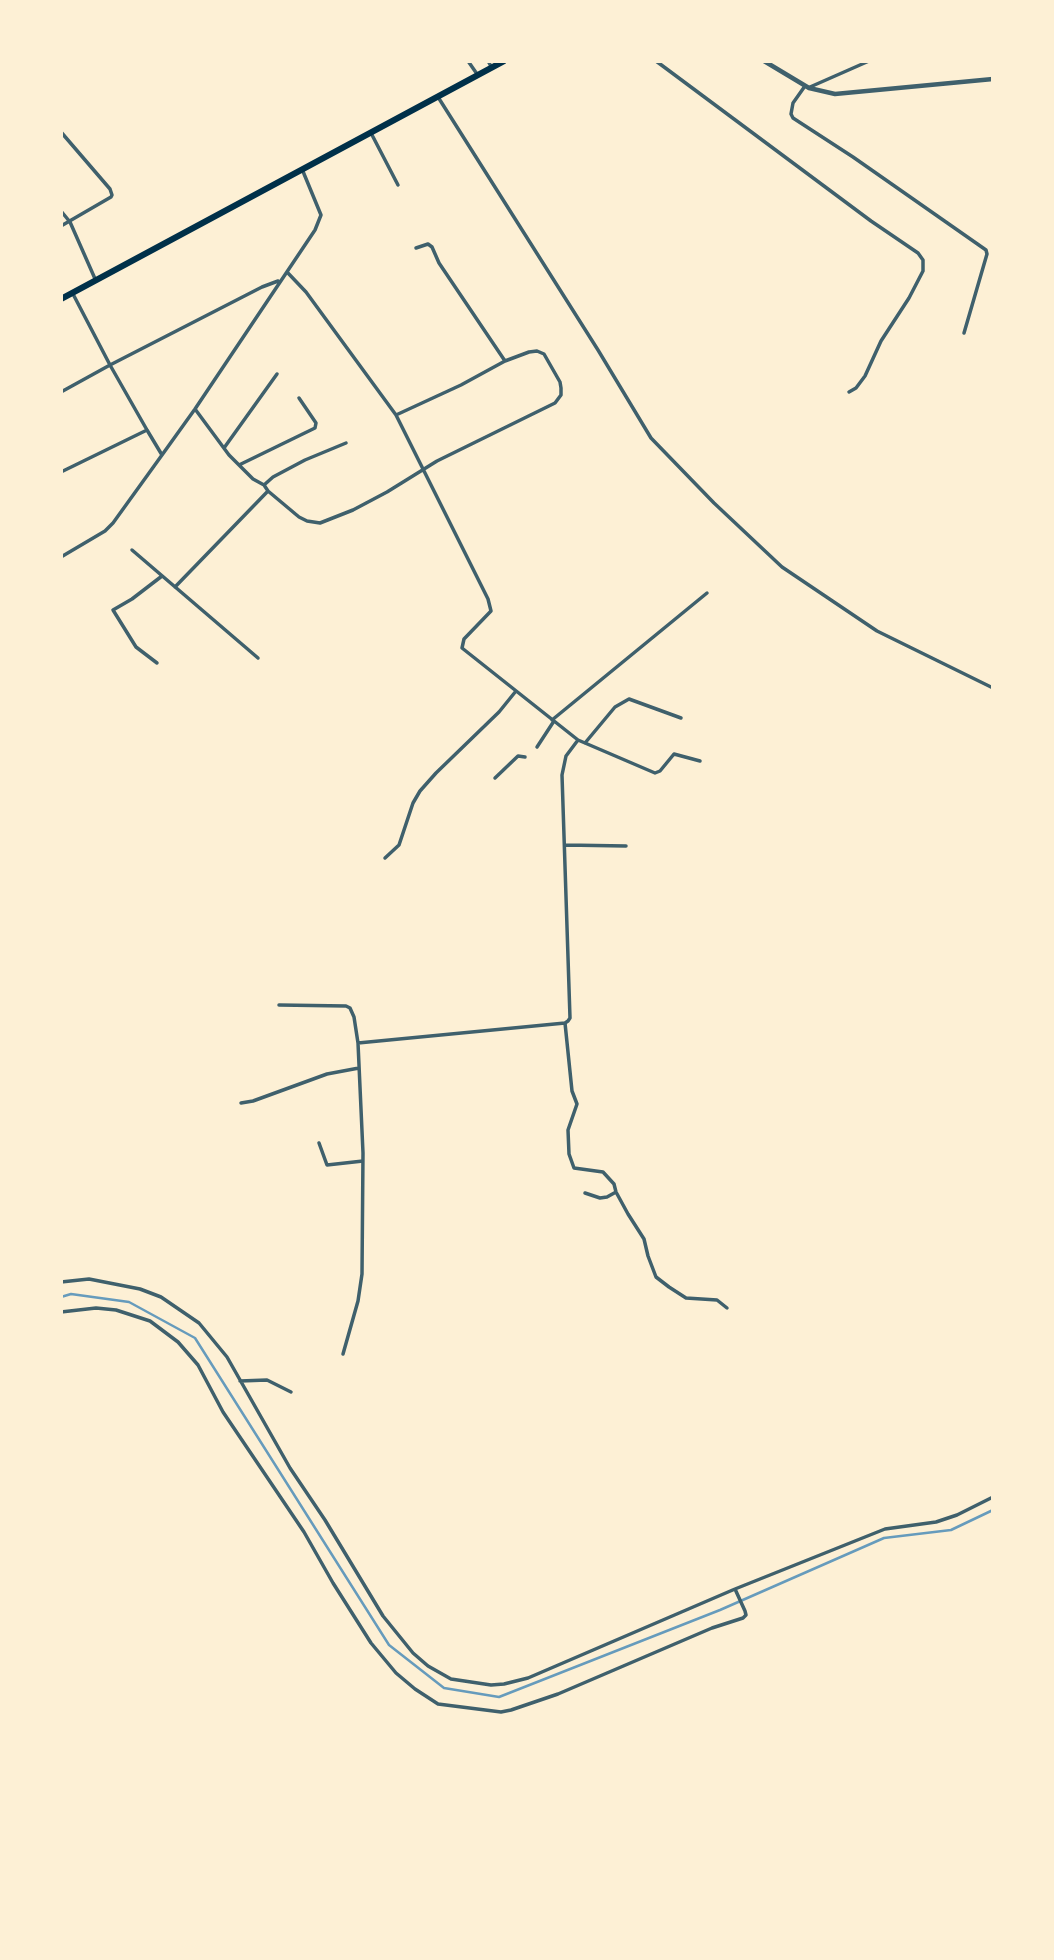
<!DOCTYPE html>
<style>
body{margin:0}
#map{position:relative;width:1054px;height:1960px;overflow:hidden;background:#fdf0d5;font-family:"Noto Sans",sans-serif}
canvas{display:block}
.frame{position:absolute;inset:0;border:63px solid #fdf0d5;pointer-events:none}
</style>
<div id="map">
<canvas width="1054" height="1960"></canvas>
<div class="frame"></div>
</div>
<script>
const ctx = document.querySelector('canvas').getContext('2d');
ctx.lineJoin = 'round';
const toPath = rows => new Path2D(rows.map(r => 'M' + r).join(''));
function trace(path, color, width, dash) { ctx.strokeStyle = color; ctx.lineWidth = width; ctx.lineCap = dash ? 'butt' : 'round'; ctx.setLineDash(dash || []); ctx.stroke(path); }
trace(toPath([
 [61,1297,71,1294,129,1302,195,1338,389,1645,444,1688,499,1697,720,1610,884,1538,951,1530,993,1510]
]), '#669bbc', 2.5);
trace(toPath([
 [468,61,477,74],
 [488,61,492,68],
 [656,61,871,221,918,253,923,260,923,271,909,298,881,341,865,376,856,388,849,392],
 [805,86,793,103,791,114,793,118,853,157,986,250,987,254,964,333],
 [810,87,869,61],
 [438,97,598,350,651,438,714,503,782,567,877,631,993,688],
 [61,132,110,189,112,195,111,197,61,226],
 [371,133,398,185],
 [61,211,70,222,96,281],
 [416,248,428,244,432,247,439,263,505,361],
 [287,272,306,292,396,415,488,599,491,611,464,639,462,648,578,740,566,756,562,775,570,1018,568,1021,565,1023,358,1043],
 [73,294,110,365,262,287,278,281],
 [61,392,110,365,147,430,61,472],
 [195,409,229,455,253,479,264,485,273,477,305,460,346,443],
 [147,430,162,455,195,409,315,230,321,215,302,169],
 [224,448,277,374],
 [239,465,315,428,316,423,299,398],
 [268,491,299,517,307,521,320,523,353,510,387,492,437,461,555,403,561,395,561,388,560,382,544,354,537,351,529,352,505,361,461,385,396,415],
 [132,550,258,658],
 [61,557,105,531,113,523,162,455],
 [175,587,268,491,264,485],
 [157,663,136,647,113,610,132,599,162,576],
 [552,720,707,593],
 [578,740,655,773,660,771,674,754,700,761],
 [585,743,615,707,629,699,681,718],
 [537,747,554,721],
 [495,778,518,756,525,757],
 [565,845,626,846],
 [385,858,399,845,413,803,420,791,436,773,499,712,516,691],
 [279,1005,346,1006,350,1008,354,1017,358,1043,363,1153,362,1274,358,1301,343,1354],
 [565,1023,572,1091,577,1104,568,1130,569,1154,574,1168,603,1172,614,1184,616,1192,628,1214,644,1239,648,1256,656,1277,669,1287,686,1298,717,1300,727,1308],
 [241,1103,253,1101,327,1074,359,1068],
 [319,1143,327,1165,363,1161],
 [585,1193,600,1198,607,1197,616,1192],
 [61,1282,89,1279,140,1289,161,1297,199,1323,227,1357,290,1468,325,1520,383,1616,413,1653,428,1666,451,1679,491,1685,504,1684,528,1678,735,1589,885,1529,936,1522,957,1515,993,1497],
 [61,1312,96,1308,116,1310,150,1321,178,1342,198,1365,223,1412,304,1532,333,1583,371,1643,396,1673,415,1689,438,1704,501,1712,511,1710,558,1694,712,1628,743,1618,746,1615,745,1611,735,1589],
 [240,1381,267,1380,291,1392]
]), '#3f606c', 3.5);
trace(toPath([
 [764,61,809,88,835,94,993,79]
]), '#3f606c', 4.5);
trace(toPath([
 [61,299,504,61]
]), '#003049', 6);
</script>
